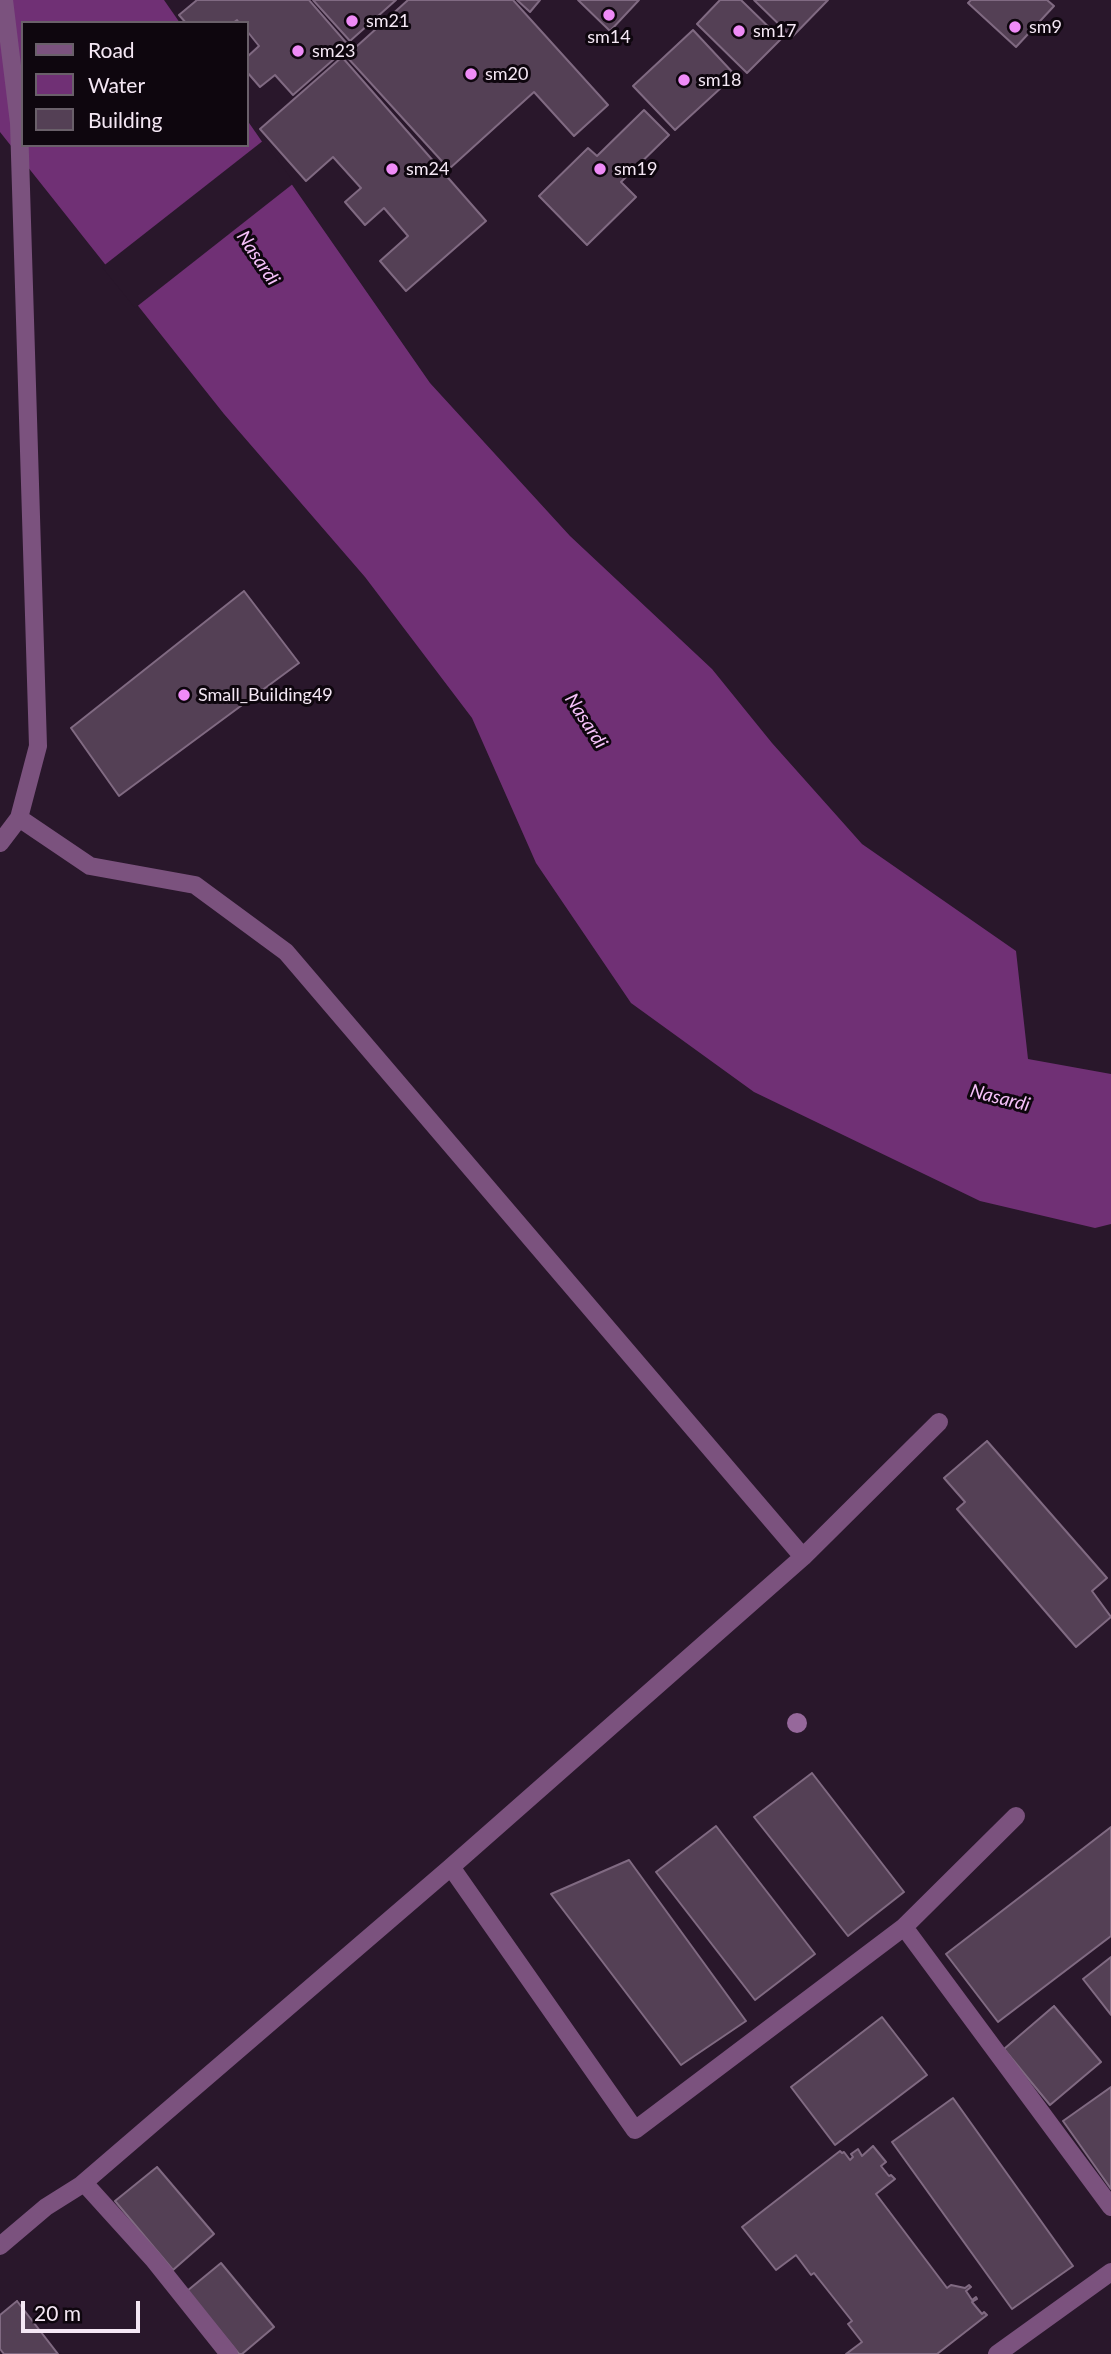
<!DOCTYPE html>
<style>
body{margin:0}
#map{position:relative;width:1111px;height:2354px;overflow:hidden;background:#29172b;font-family:Lato,sans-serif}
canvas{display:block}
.legend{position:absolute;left:21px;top:21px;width:228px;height:126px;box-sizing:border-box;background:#0e060e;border:2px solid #6a606a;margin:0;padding:9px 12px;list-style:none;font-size:21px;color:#f4e7f4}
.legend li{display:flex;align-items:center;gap:14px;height:35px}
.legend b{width:35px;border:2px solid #6a606a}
.scale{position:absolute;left:21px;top:2301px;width:119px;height:32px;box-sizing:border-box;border:4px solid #f4e7f4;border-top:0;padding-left:9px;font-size:21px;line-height:24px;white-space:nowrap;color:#f4e7f4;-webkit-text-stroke:5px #0e060e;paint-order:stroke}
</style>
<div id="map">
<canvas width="1111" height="2354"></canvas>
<ul class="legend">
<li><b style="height:9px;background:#7b527e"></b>Road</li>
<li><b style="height:19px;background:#703075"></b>Water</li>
<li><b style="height:19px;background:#544055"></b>Building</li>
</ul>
<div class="scale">20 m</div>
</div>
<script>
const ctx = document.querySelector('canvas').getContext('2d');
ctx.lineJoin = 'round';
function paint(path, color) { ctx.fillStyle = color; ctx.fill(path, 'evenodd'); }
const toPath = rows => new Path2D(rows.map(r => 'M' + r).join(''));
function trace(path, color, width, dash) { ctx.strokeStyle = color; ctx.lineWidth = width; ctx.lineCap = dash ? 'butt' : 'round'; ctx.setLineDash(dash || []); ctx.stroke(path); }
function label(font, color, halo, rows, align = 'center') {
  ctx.font = font + ' Lato,sans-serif'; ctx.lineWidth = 6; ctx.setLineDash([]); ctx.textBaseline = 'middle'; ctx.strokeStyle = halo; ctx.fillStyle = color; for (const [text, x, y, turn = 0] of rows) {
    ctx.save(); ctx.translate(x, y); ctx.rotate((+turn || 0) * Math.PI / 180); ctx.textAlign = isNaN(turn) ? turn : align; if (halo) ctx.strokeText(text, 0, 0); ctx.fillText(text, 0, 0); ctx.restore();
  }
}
paint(toPath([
 [0,0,164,0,180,23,23,23,23,145,247,145,247,120,430,383,570,536,712,669,772,743,862,844,1016,951,1028,1059,1111,1074,1111,1224,1095,1228,980,1201,754,1092,631,1003,536,863,472,718,365,577,224,414,0,132]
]), '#703075');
paint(toPath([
 [264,140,294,183,135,308,102,267]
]), '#29172b');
const building = toPath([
 [197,0,309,0,349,46,293,95,275,75,260,87,247,72,247,57,259,46,247,31,247,23,239,23,237,20,233,23,186,23,179,15,197,0],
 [313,0,396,0,350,41,313,0],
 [408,0,513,0,608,105,574,136,534,92,449,169,346,56,408,0],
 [517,0,540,0,530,12,517,0],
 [578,0,639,0,610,31,578,0],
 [720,0,741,0,781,39,747,73,697,24,720,0],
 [754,0,828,0,792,37,754,0],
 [971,0,1047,0,1054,6,1016,47,968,3,971,0],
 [693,30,735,75,675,130,633,86,693,30],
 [342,57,486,221,406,291,380,261,408,236,384,208,365,225,345,202,361,188,333,157,306,181,260,129,342,57],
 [644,110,669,135,621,182,636,197,587,245,539,196,588,148,597,156,644,110],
 [244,591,299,663,119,796,71,728,244,591],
 [987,1441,1107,1578,1092,1591,1111,1617,1076,1647,957,1509,965,1502,944,1478,987,1441],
 [812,1773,904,1892,848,1936,754,1817,812,1773],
 [716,1826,815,1954,755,2000,656,1872,716,1826],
 [1111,1827,1111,1936,998,2022,946,1954,1111,1827],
 [629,1860,746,2021,681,2065,551,1894,629,1860],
 [1111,1957,1111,2015,1083,1979,1111,1957],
 [1054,2006,1101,2062,1050,2105,1004,2049,1054,2006],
 [882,2017,927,2075,835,2145,791,2087,882,2017],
 [1111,2087,1111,2189,1063,2121,1111,2087],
 [953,2098,1073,2266,1012,2309,892,2142,953,2098],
 [873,2146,886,2162,881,2166,889,2176,891,2175,895,2179,876,2194,947,2288,951,2285,965,2288,969,2285,971,2287,966,2291,972,2300,976,2297,977,2299,972,2302,982,2314,984,2312,987,2315,937,2354,846,2354,862,2342,848,2324,852,2321,814,2273,811,2275,796,2255,776,2270,742,2227,840,2151,842,2153,844,2152,850,2160,853,2157,851,2154,858,2149,862,2156,873,2146],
 [157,2167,214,2234,173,2270,115,2201,157,2167],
 [221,2263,274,2327,242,2354,239,2354,187,2291,221,2263],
 [17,2301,58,2354,4,2354,0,2349,0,2315,17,2301]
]);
paint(building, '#544055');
trace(building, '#806a82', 2);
trace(toPath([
 [19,818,90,866,195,885,286,952,803,1557],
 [0,843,19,818,38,746,19,123,4,0],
 [451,1867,803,1557,939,1422],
 [904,1927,1111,2207],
 [81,2185,451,1867,635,2130,904,1927,1016,1816],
 [0,2246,46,2207,81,2185,86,2185,153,2259,229,2354],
 [997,2354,1111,2272]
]), '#7b527e', 18);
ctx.fillStyle = '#96689b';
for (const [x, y] of [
 [797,1723]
]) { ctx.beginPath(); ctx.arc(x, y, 10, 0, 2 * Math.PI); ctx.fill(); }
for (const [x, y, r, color] of [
 [609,15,7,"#ef8bf7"],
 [352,21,7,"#ef8bf7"],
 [1015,27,7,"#ef8bf7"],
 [739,31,7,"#ef8bf7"],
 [298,51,7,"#ef8bf7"],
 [471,74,7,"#ef8bf7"],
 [684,80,7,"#ef8bf7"],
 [392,169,7,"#ef8bf7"],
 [600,169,7,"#ef8bf7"],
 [184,695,7,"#ef8bf7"]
]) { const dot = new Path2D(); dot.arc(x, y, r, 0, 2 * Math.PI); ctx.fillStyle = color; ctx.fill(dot); trace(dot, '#0e060e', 2.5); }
label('18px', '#f4e7f4', '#0e060e', [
 ["sm21",366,21],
 ["sm9",1029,27],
 ["sm17",753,31],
 ["sm14",609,37,"center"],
 ["sm23",312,51],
 ["sm20",485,74],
 ["sm18",698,80],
 ["sm24",406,169],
 ["sm19",614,169],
 ["Small_Building49",198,695]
], 'left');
label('italic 19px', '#f6c1fa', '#0e060e', [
 ["Nasardi",258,258,56],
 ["Nasardi",586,721,57],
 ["Nasardi",1000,1098,14]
]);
</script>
